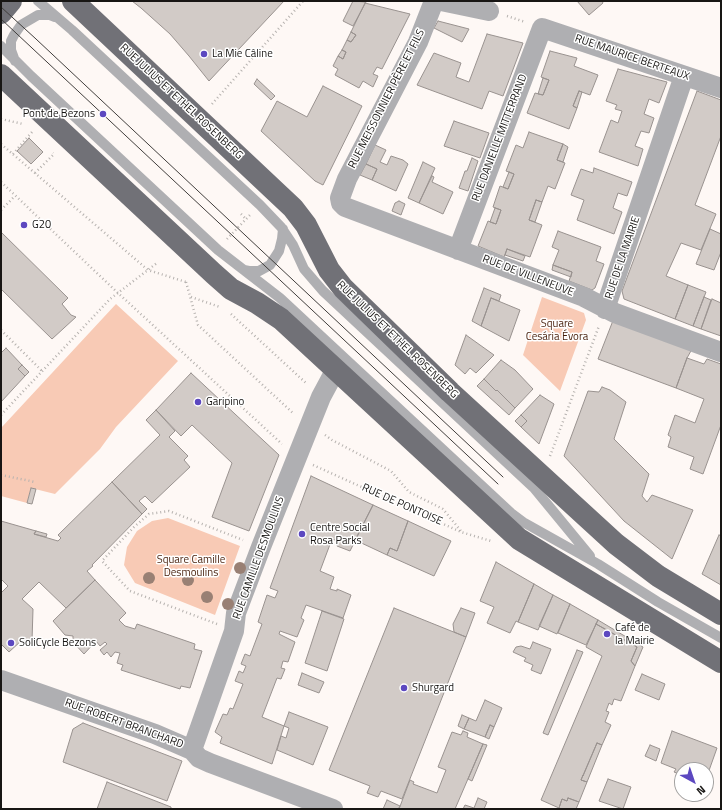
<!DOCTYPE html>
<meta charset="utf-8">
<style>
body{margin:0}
#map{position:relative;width:722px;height:810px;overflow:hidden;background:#fef8f5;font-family:"Titillium Web",sans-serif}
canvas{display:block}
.frame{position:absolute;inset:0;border:2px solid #181614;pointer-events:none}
.north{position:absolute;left:674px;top:762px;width:40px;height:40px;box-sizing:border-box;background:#fff;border:1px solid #a3a2a1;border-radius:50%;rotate:140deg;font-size:11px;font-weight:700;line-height:16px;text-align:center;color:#181614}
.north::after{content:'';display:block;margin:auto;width:14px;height:18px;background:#5c48c0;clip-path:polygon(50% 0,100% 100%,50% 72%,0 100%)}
</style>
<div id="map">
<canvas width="722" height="810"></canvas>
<div class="frame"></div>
<div class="north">N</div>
</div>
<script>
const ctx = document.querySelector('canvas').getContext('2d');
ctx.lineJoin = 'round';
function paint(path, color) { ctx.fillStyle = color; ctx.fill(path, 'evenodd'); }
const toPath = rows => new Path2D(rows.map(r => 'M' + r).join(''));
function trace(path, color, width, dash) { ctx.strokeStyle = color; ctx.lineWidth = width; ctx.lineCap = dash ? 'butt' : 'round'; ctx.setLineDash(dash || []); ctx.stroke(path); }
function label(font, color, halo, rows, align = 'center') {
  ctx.font = font + ' "Titillium Web",sans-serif'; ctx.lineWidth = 3; ctx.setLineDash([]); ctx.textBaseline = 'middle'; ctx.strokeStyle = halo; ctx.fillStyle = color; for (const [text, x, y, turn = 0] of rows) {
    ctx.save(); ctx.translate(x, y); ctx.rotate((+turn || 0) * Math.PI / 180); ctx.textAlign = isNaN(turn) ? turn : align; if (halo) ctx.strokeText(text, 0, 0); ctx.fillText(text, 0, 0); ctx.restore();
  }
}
paint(toPath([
 [542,297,584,313,586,320,560,391,523,355],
 [116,304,178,361,116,427,100,449,55,494,31,488,27,503,1,496,1,428],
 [168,518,240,546,215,615,135,583,124,565,127,547,137,531,152,521]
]), '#f8cab5');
const building = toPath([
 [132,1,284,1,209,81,189,56,170,34,141,8,132,1],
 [353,1,366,2,353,26,343,21,353,1],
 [577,1,602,1,603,3,589,15,577,1],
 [365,3,410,14,382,69,377,67,373,74,378,76,373,87,363,81,359,88,335,75,338,69,333,66,338,56,343,59,346,52,342,50,347,40,351,42,356,35,351,32,365,3],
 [438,21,469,29,462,42,434,28,438,21],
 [351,32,356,35,351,42,347,40,351,32],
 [487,34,523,43,503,96,489,91,482,109,417,85,434,53,461,63,456,77,469,82,487,34],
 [342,50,346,52,343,59,338,56,342,50],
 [550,51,577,58,574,66,598,75,590,95,579,91,573,106,577,108,569,129,527,113,535,93,543,95,549,80,541,77,550,51],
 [618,69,667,82,659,103,649,99,644,114,654,118,649,133,641,131,635,146,643,149,638,166,599,152,611,120,618,123,622,111,615,109,617,105,606,101,618,69],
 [543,78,549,80,543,95,538,94,543,78],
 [257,79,275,96,271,100,254,84,257,79],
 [323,86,362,106,323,185,315,181,261,131,277,101,307,117,323,86],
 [579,91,582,92,577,108,573,106,579,91],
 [697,91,721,100,721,136,695,205,716,214,701,250,681,243,666,276,688,285,675,319,624,299,622,291,697,91],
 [454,121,489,133,480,158,444,146,454,121],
 [529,132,563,144,557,160,565,163,555,189,548,186,542,202,536,200,529,220,542,225,530,257,507,249,504,257,478,246,488,221,496,224,501,210,493,207,500,186,508,189,514,174,506,171,516,145,523,148,529,132],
 [29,138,43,152,31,164,17,151,29,138],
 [563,144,568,147,563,162,557,160,563,144],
 [375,145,386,150,380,162,387,165,391,156,403,160,408,164,396,191,372,180,377,169,366,164,375,145],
 [472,158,478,161,468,191,459,188,465,171,467,171,472,158],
 [423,162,435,168,419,203,408,198,423,162],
 [366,164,377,169,372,180,360,175,366,164],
 [594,168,632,182,627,196,618,193,613,208,622,212,614,234,577,220,584,200,571,195,581,169,593,173,594,168],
 [509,172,514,174,508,189,503,187,509,172],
 [432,176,434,177,432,182,453,192,443,214,419,203,432,176],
 [536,200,542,202,535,222,529,220,536,200],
 [399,201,405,204,401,215,392,211,395,203,399,201],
 [495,208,501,210,496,224,490,222,495,208],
 [710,229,721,234,721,252,714,270,696,264,710,229],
 [558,231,601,247,596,261,604,264,595,288,592,290,569,281,572,272,553,265,559,250,552,247,558,231],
 [1,232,68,298,62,304,71,315,76,317,52,339,1,289,1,232],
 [507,249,525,256,523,261,505,255,507,249],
 [553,265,572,272,571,277,552,270,553,265],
 [688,285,706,292,693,326,675,319,688,285],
 [484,288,501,295,499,301,491,298,481,326,472,321,484,288],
 [704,297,711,300,701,329,693,326,704,297],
 [491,298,520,310,509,341,481,326,491,298],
 [712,299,721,303,721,336,701,329,712,299],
 [614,318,692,349,687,358,676,388,598,359,614,318],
 [466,335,494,355,476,373,470,368,465,374,455,365,466,335],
 [6,348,22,365,18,369,25,376,1,402,1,351,2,352,6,348],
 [687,358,704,364,707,359,721,364,721,425,703,474,690,469,694,457,668,447,671,437,668,435,675,415,695,423,704,399,676,388,687,358],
 [501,360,515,370,533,389,515,408,497,390,496,391,484,379,501,360],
 [22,365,29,372,25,376,18,369,22,365],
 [191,373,279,455,249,531,212,517,232,463,192,425,181,436,156,410,191,373],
 [484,379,496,391,497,390,515,408,509,415,477,386,484,379],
 [602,387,610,390,626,402,614,439,649,474,642,496,647,502,652,495,693,510,672,559,624,521,564,456,588,391,599,392,602,387],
 [540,395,554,404,539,444,521,427,527,421,521,415,540,395],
 [156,410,175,431,169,437,188,456,184,460,190,467,152,503,145,496,139,501,147,509,142,514,112,482,160,435,146,420,156,410],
 [521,415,527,421,521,427,515,421,521,415],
 [311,476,373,505,350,551,337,546,338,541,332,539,320,571,334,577,330,589,337,591,337,589,351,595,343,618,306,605,301,618,304,620,297,637,280,631,279,634,295,642,288,662,283,661,281,668,285,669,281,679,277,678,262,717,284,726,272,764,220,743,222,737,215,732,223,714,227,715,230,708,233,709,243,684,235,681,239,671,243,673,246,666,241,664,245,654,250,656,262,624,258,622,267,595,275,598,278,591,270,588,311,476],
 [112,482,142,514,92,565,93,566,87,571,95,580,66,608,39,582,22,599,33,609,32,641,21,641,9,652,1,644,1,593,8,586,1,579,1,521,36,531,34,534,58,541,61,538,58,535,112,482],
 [31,488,36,489,32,504,27,503,31,488],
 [373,505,408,521,397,551,390,548,387,555,355,540,373,505],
 [408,521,451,541,434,576,387,555,390,548,397,551,408,521],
 [36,531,47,534,46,537,34,534,36,531],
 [719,535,721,536,721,585,702,574,719,535],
 [496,562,534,584,518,622,516,621,510,633,487,623,494,607,480,601,496,562],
 [95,580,126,613,119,620,125,626,135,629,137,624,195,644,194,649,202,651,190,688,181,686,180,689,121,670,123,665,117,663,120,653,115,652,111,657,107,652,104,655,100,650,107,644,105,642,100,646,96,641,84,654,73,642,73,636,65,635,53,621,95,580],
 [534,584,553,595,538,630,518,622,534,584],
 [553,595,570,604,557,634,539,626,553,595],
 [570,604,598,620,586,645,558,633,570,604],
 [394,608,466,637,402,799,381,791,378,797,367,793,370,786,329,770,394,608],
 [461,608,475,613,466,637,454,632,453,624,461,608],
 [322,611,344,619,327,671,305,663,322,611],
 [598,620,643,647,635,666,631,661,637,647,596,624,598,620],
 [596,624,637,647,631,661,635,666,621,701,614,699,612,705,609,703,606,711,609,712,605,722,611,725,602,745,597,743,583,776,583,775,581,780,587,782,579,802,568,798,567,801,562,799,559,808,541,800,602,656,586,647,596,624],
 [533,642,551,649,541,674,531,670,533,665,524,661,526,658,513,652,516,647,521,646,530,649,533,642],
 [577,650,583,652,548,735,543,733,577,650],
 [302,673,324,682,319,693,298,685,302,673],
 [642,674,665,684,659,700,635,690,642,674],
 [485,700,502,708,494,727,490,725,485,737,464,729,469,718,476,721,485,700],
 [289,712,328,727,313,765,277,750,281,736,286,738,289,728,284,726,289,712],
 [462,715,469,718,464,729,458,726,462,715],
 [83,723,182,761,167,801,63,762,73,729,83,723],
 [490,725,494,727,489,739,485,737,490,725],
 [463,731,468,733,467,737,483,744,455,809,399,809,410,780,414,782,413,784,437,793,446,770,438,767,452,732,461,735,463,731],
 [672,731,717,748,706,779,706,770,682,770,682,775,674,772,676,769,661,763,672,731],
 [597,743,602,745,587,782,581,780,597,743],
 [483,744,487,745,472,781,468,779,483,744],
 [650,745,660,749,656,761,645,756,650,745],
 [608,779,631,787,623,809,599,801,608,779],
 [107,782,171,807,171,809,97,809,107,782],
 [478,798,487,802,484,809,463,809,465,805,474,808,478,798],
 [568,798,579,802,576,809,562,809,559,808,562,799,567,801,568,798],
 [387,800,400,806,398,809,383,809,387,800]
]);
paint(building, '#d2cbc7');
trace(building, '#99928f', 1);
trace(toPath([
 [507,16,525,22],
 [212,104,303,1],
 [1,119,23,124],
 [1,144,148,270,186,282],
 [13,154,32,132],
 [35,173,54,154,53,153],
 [1,182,118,293,282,444],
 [1,210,15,196],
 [241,214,246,219],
 [227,239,250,215],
 [186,282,198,325,294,414],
 [191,297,220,307],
 [231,314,307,384],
 [1,330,42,371],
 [1,415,110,299,157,263],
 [325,435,332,440,391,471,409,492,443,509,461,531],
 [550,456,599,326],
 [313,465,461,532,491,541],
 [1,475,35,482],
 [217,624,130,591,102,561,134,527,149,514,169,511,243,540]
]), '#b6b2af', 2.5, [1, 3]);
trace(toPath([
 [38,1,72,30,260,205,281,227,293,245,304,269,323,291,534,488,590,556],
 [1,46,31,76,218,250,280,298,511,513,523,522,598,564,658,602,721,638],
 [15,61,11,50,11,41,14,35,21,25,38,15,50,15,55,17],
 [244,270,249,271,259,271,270,265,279,251,282,239,283,229]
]), '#afafb2', 10);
trace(toPath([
 [434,1,418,42,347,179,340,198,341,203,345,207,584,297,615,313,721,352],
 [441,1,489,11],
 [458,250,542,28,721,88],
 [605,309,684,76],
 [1,680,155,734,192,750,199,758,210,763,333,809],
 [192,750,234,631,236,613,261,547,321,397,336,369]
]), '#afafb2', 20);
trace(toPath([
 [73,1,293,208,306,225,329,270,343,288,450,392,616,544,658,576,721,614],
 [1,13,11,1],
 [1,75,214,274,231,289,257,303,281,319,519,539,721,662]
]), '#717177', 22);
trace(toPath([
 [1,7,36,39,503,477],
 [1,19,498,484]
]), '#413e3c', 1);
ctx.fillStyle = '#998074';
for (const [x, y] of [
 [240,568],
 [149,578],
 [188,580],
 [207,597],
 [228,604]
]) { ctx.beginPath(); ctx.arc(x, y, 6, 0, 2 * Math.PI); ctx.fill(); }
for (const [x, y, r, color] of [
 [204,54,4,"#5c48c0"],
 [103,114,4,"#5c48c0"],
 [24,225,4,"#5c48c0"],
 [198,402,4,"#5c48c0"],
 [302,534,4,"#5c48c0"],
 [607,634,4,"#5c48c0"],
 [11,643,4,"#5c48c0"],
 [404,688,4,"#5c48c0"]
]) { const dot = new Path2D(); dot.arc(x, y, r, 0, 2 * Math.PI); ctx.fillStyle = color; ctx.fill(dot); trace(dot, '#fff', 1.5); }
label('11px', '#181614', '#fff', [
 ["La Mie Câline",212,54],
 ["Pont de Bezons",95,114,"right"],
 ["G20",32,225],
 ["Garipino",206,402],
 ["Centre Social",310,528],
 ["Rosa Parks",310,541],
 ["Café de",615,628],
 ["la Mairie",615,641],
 ["SoliCycle Bezons",19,643],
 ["Shurgard",412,688]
], 'left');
label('11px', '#181614', '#fff', [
 ["RUE MAURICE BERTEAUX",632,58,19],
 ["RUE MEISSONNIER PÈRE ET FILS",387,99,-63],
 ["RUE JULIUS ET ETHEL ROSENBERG",181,102,43],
 ["RUE DANIELLE MITTERRAND",500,138,-69],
 ["RUE DE LA MAIRIE",623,258,-71],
 ["RUE DE VILLENEUVE",528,276,21],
 ["RUE JULIUS ET ETHEL ROSENBERG",397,340,44],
 ["RUE DE PONTOISE",402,505,24],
 ["RUE CAMILLE DESMOULINS",259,558,-70],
 ["RUE ROBERT BRANCHARD",124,724,20]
]);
label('11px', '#461e0a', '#fff', [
 ["Square",557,324],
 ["Cesária Évora",557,337],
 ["Square Camille",191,560],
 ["Desmoulins",191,573]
]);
</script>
